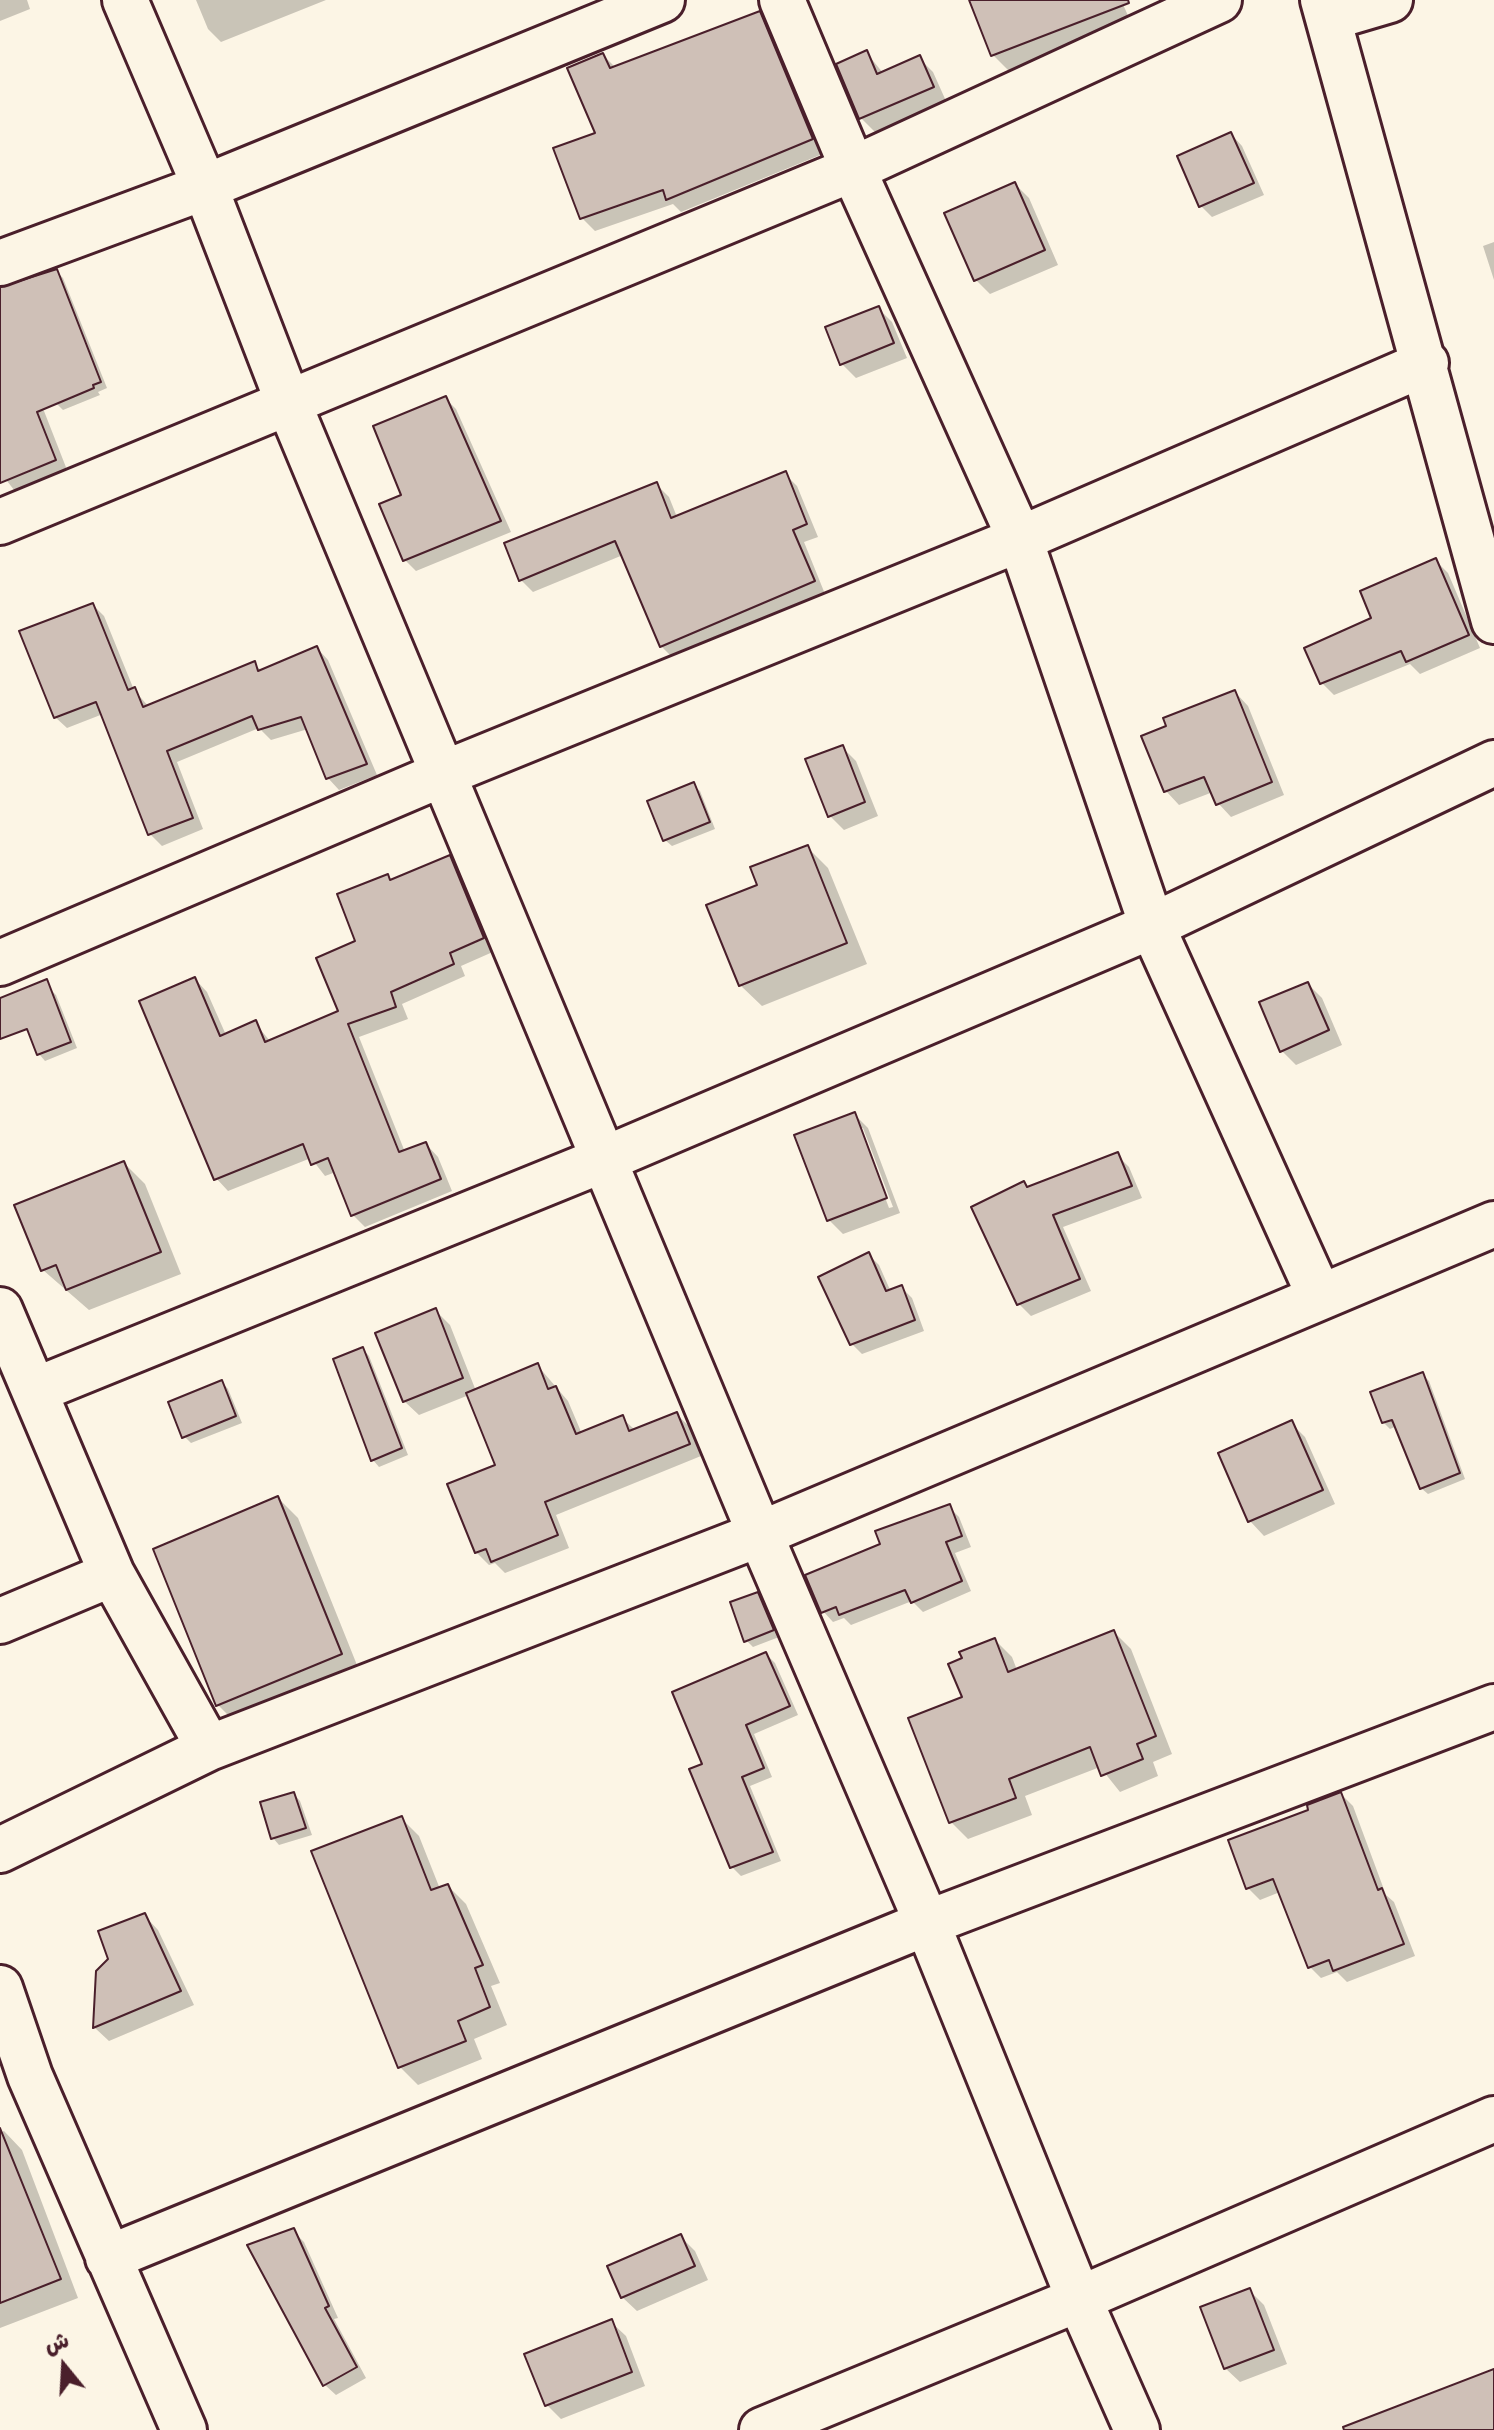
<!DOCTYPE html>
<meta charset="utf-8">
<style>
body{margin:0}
#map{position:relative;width:1494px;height:2430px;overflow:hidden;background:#fcf5e5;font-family:Caveat,"Playpen Sans Arabic",sans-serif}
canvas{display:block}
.north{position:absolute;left:24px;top:2326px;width:80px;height:80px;-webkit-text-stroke:6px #fcf5e5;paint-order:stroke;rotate:342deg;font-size:22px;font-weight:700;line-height:32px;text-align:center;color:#4a1f2b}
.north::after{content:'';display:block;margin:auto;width:28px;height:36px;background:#4a1f2b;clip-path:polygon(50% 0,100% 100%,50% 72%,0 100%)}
</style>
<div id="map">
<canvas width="1494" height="2430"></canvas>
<div class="north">ش</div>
</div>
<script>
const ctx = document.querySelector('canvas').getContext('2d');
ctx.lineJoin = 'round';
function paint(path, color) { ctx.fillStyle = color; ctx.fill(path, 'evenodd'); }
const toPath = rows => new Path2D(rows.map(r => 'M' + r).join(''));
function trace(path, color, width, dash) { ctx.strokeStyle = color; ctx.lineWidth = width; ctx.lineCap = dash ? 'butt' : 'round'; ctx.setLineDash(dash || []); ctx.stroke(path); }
paint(toPath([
 [0,0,27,0,30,9,0,21],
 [196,0,326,0,221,42,208,29],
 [971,0,1121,0,1134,29,1013,75,993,55],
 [759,14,772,27,825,153,681,212,673,204,595,231,582,218,598,134,603,55,616,68],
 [866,52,883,73,919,58,933,72,946,101,875,132,861,118,838,65],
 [1231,134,1242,146,1264,195,1212,217,1201,206],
 [1015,184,1029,198,1058,265,990,294,976,280],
 [1494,242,1494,280,1483,246],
 [56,271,63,278,107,388,98,392,100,395,63,410,56,403],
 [878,308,892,322,907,358,856,378,842,364],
 [30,397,44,411,69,475,18,495,0,472,0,409],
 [445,398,456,409,511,532,416,571,405,560,404,496],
 [785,474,797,486,818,537,804,542,825,594,673,658,661,646,623,555,533,592,521,580,657,485,669,497,677,517],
 [1436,561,1448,573,1480,648,1420,674,1410,664,1334,695,1322,683,1374,620],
 [93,605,104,616,134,690,149,707,254,664,262,671,317,648,328,660,377,775,339,790,328,778,308,729,271,740,259,728,177,762,203,829,162,846,150,834,103,714,67,728,55,717],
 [1235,692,1248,706,1284,795,1231,817,1218,803,1213,792,1179,805,1166,791,1144,737],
 [842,747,856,761,878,816,844,830,830,816],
 [693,785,700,791,715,829,672,846,665,840],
 [807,847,828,868,867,964,762,1006,740,985,759,886],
 [449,857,462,869,495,951,461,966,465,976,402,1004,408,1019,359,1037,405,1152,426,1144,438,1157,452,1191,365,1227,353,1215,336,1172,325,1176,311,1158,228,1191,216,1178,195,979,207,992,226,1035,255,1023,270,1041,340,1012,357,942,388,877,392,881],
 [1308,984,1322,998,1342,1045,1296,1065,1282,1051],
 [49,988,56,995,77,1048,45,1061,39,1054],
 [854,1114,868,1128,900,1213,843,1234,829,1220],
 [859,1128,863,1128,893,1207,889,1208],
 [1117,1155,1129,1167,1142,1198,1063,1227,1091,1291,1031,1316,1019,1304,973,1207],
 [124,1163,145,1184,181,1274,89,1310,43,1270],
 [868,1254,879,1265,891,1292,902,1288,912,1298,924,1331,862,1354,852,1344],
 [435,1310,450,1325,476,1391,538,1366,568,1401,582,1434,622,1418,635,1430,676,1414,689,1426,701,1456,556,1515,569,1548,505,1573,495,1563,489,1565,476,1552,497,1466,469,1395,419,1415,404,1401],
 [363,1349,369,1356,408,1455,379,1467,373,1460],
 [1422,1374,1429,1381,1465,1479,1428,1494,1421,1488,1397,1426,1390,1429,1383,1422],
 [222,1382,228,1389,242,1423,191,1443,184,1436],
 [1291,1423,1305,1437,1335,1504,1264,1536,1250,1521,1221,1454],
 [278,1498,298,1518,361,1675,238,1725,218,1705],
 [949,1507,959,1517,971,1547,955,1553,971,1591,923,1612,912,1601,851,1625,844,1618,833,1622,823,1611,882,1545],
 [757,1594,764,1601,779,1637,753,1647,746,1640],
 [1114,1632,1131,1649,1172,1754,1153,1762,1158,1776,1120,1792,1100,1767,1025,1796,1032,1815,968,1839,951,1822,964,1698,995,1640,1012,1657,1017,1670],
 [766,1654,775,1663,798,1715,754,1734,772,1777,750,1786,781,1861,741,1876,732,1867,705,1765],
 [294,1794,300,1801,312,1835,279,1845,273,1838],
 [1341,1794,1353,1806,1386,1895,1394,1902,1415,1956,1347,1982,1337,1972,1321,1978,1309,1966,1280,1892,1260,1900,1248,1888,1311,1811],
 [401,1818,419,1836,440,1889,448,1886,466,1904,500,1983,491,1986,507,2025,474,2039,482,2059,418,2085,400,2067],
 [144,1915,158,1930,194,2005,109,2041,95,2028,98,1972],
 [4,2131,22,2150,78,2298,0,2328,0,2133],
 [293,2231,304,2242,338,2318,334,2319,366,2378,336,2395,325,2385],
 [681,2237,695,2251,708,2280,637,2311,622,2297],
 [1250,2291,1264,2305,1287,2364,1240,2382,1225,2368],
 [611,2322,626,2336,645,2386,561,2419,547,2405]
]), '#0003');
const building = toPath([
 [969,0,1128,0,1129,3,991,56,969,0],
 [760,11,813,139,666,200,663,190,580,219,553,148,595,133,567,68,603,53,610,68,760,11],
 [867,50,877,74,920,55,934,87,859,119,836,64,867,50],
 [1231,132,1254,183,1199,207,1177,156,1231,132],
 [1015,182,1045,250,974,281,944,213,1015,182],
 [57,269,101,382,93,385,94,388,37,412,56,460,0,483,0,287,57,269],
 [879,306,894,343,840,365,825,327,879,306],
 [446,396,501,521,403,561,379,504,401,495,373,426,446,396],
 [786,471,807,524,793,530,815,581,660,647,615,541,519,581,504,543,657,482,671,518,786,471],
 [1436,558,1469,635,1406,662,1401,651,1320,684,1304,648,1371,618,1360,591,1436,558],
 [93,603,128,690,135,687,143,707,255,661,258,671,317,646,367,764,326,779,301,717,258,730,252,716,167,751,193,818,148,835,96,702,54,718,19,631,93,603],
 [1235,690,1272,782,1216,805,1204,777,1164,792,1141,736,1166,726,1163,718,1235,690],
 [843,745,865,802,828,817,805,759,843,745],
 [694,782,710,822,663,841,647,801,694,782],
 [808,845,847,943,739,986,706,905,757,885,750,867,808,845],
 [450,855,484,938,450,953,454,964,391,992,396,1007,348,1024,399,1152,426,1142,441,1179,351,1216,328,1158,311,1165,303,1144,214,1180,139,1001,195,977,220,1036,256,1020,265,1042,338,1011,316,958,355,941,337,894,388,874,390,880,450,855],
 [47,979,71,1042,37,1055,27,1029,0,1039,0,998,47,979],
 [1308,982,1329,1030,1280,1052,1259,1002,1308,982],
 [855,1112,887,1198,827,1221,794,1135,855,1112],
 [1118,1152,1132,1186,1053,1215,1080,1279,1017,1305,971,1207,1024,1181,1027,1187,1118,1152],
 [124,1161,161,1252,66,1290,56,1265,41,1271,14,1205,124,1161],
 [869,1252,886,1291,902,1285,915,1320,850,1345,818,1277,869,1252],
 [436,1308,463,1378,403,1402,375,1333,436,1308],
 [363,1347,402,1448,371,1461,333,1359,363,1347],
 [538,1363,548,1389,556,1386,576,1434,623,1415,629,1431,677,1412,690,1444,545,1502,558,1535,491,1562,486,1549,475,1553,447,1484,495,1465,466,1393,538,1363],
 [1423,1372,1460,1473,1420,1489,1392,1420,1382,1423,1370,1392,1423,1372],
 [222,1380,236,1416,182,1438,168,1402,222,1380],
 [1292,1420,1323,1490,1248,1522,1218,1453,1292,1420],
 [278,1496,342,1654,216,1706,153,1549,278,1496],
 [950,1504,962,1536,946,1542,962,1581,911,1603,905,1590,839,1615,836,1607,821,1613,805,1575,880,1544,875,1531,950,1504],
 [758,1592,774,1630,744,1642,730,1602,758,1592],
 [1114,1630,1156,1736,1137,1744,1143,1759,1101,1776,1090,1747,1009,1779,1016,1798,949,1823,908,1718,962,1697,948,1664,962,1658,959,1652,995,1638,1008,1672,1114,1630],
 [766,1652,790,1706,746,1725,764,1768,742,1777,773,1852,730,1868,689,1769,702,1764,672,1692,766,1652],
 [294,1792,306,1828,271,1839,260,1802,294,1792],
 [1341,1792,1378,1890,1382,1888,1404,1944,1333,1971,1329,1960,1308,1968,1273,1879,1246,1889,1228,1840,1308,1810,1307,1805,1341,1792],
 [402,1816,431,1890,448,1884,483,1965,475,1968,490,2007,458,2021,466,2041,398,2068,311,1851,402,1816],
 [145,1913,181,1991,93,2028,96,1971,108,1959,98,1931,145,1913],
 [0,2128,61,2279,0,2303,0,2128],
 [294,2228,329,2306,325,2308,357,2367,323,2386,247,2245,294,2228],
 [681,2234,695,2266,621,2298,607,2266,681,2234],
 [1250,2288,1274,2350,1224,2369,1200,2307,1250,2288],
 [612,2319,632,2372,545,2406,524,2354,612,2319],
 [1494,2369,1494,2430,1344,2430,1343,2427,1494,2369]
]);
paint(building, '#cfc0b7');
trace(building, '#4a1f2b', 2);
const minor = toPath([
 [125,0,205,187,288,402,760,1534,927,1923,1079,2299,1137,2430],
 [782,0,853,169,1020,539,1152,926,1319,1295],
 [1323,0,1494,621],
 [1329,18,1390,0],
 [0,263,205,187,662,0],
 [0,522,853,169,1219,0],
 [0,963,445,773,1020,539,1426,363],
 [0,1310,112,1574,209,1748],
 [36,1390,605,1159,1152,926,1494,763],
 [0,1621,112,1574],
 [0,1850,209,1748,760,1534,1494,1224],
 [0,1988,30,2076,184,2430],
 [108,2258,927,1923,1494,1707],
 [762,2430,1079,2299,1494,2119]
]);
trace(minor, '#4a1f2b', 50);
trace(minor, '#fcf5e5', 44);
</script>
